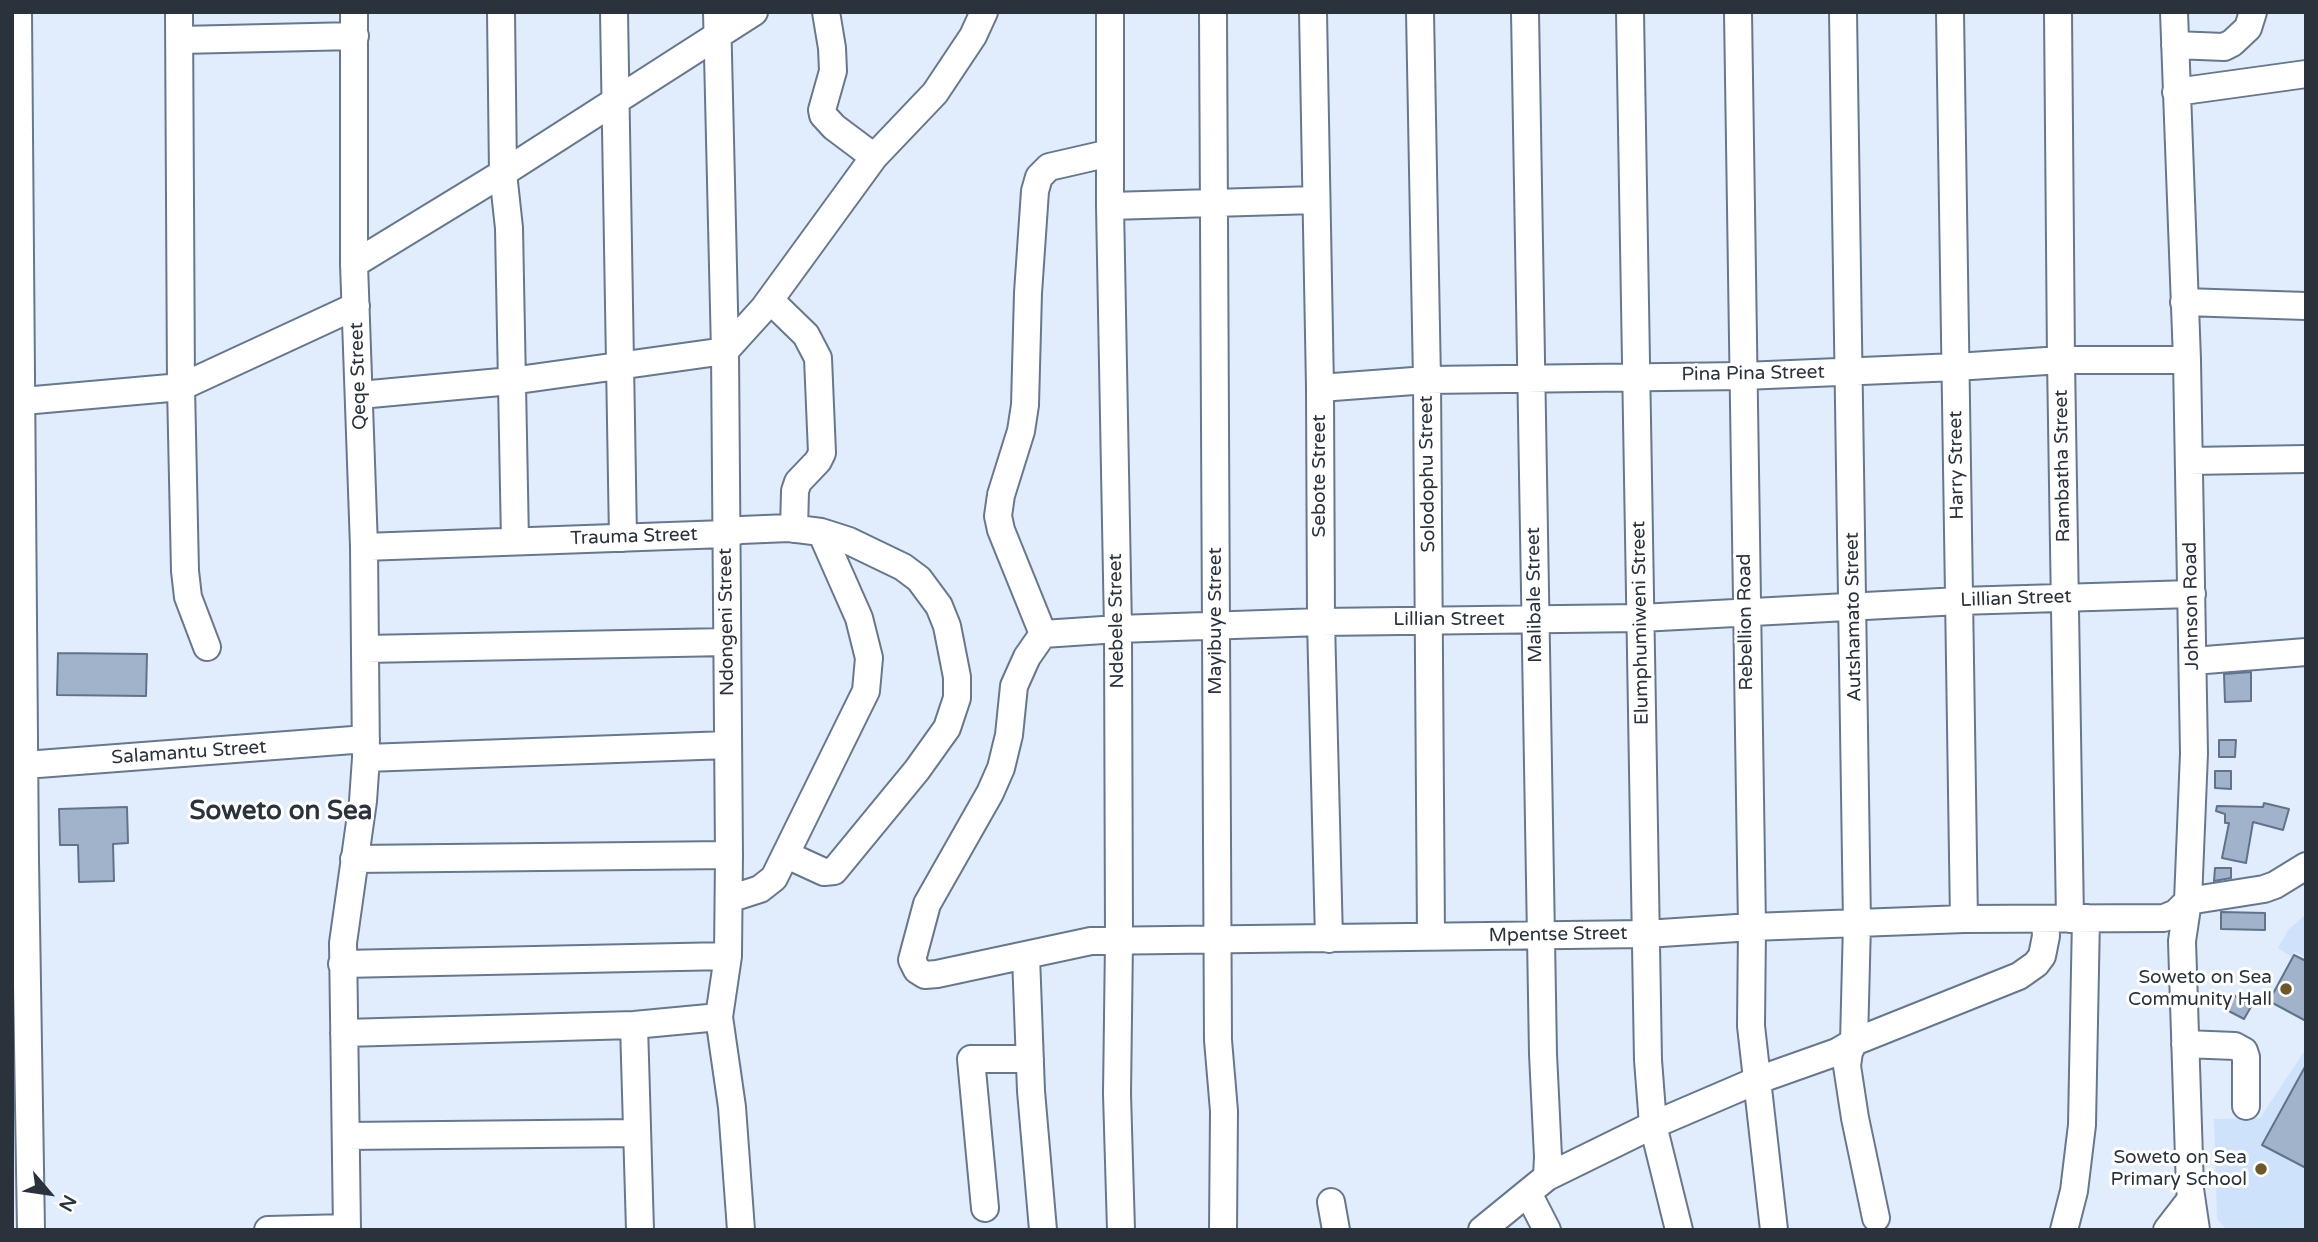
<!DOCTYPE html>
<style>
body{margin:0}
#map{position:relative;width:2318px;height:1242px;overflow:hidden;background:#e1edfc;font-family:"Varela Round",sans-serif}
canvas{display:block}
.frame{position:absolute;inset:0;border:14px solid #2a323c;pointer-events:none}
.north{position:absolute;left:14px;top:1158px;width:70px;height:70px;-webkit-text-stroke:5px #fff;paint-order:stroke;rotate:119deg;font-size:19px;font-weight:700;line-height:28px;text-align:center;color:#2a323c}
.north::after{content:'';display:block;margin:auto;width:24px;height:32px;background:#2a323c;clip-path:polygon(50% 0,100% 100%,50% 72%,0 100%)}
</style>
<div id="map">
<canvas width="2318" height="1242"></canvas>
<div class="frame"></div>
<div class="north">N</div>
</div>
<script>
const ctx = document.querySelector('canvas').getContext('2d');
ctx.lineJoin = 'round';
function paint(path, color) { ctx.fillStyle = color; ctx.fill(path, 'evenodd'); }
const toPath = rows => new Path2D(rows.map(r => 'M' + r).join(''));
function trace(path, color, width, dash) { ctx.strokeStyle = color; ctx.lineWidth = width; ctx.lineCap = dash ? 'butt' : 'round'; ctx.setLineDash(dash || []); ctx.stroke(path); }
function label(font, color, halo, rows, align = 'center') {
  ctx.font = font + ' "Varela Round",sans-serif'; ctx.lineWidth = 6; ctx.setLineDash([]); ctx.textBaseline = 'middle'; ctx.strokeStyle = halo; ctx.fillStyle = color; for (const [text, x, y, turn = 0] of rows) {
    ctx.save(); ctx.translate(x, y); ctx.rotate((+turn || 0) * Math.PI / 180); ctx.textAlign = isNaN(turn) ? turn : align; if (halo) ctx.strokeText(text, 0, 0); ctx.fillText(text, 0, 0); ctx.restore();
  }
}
paint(toPath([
 [2306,914,2306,958,2295,952,2292,957,2278,948,2289,929],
 [2306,1049,2306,1230,2227,1230,2217,1219,2214,1119,2260,1118]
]), '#cee2fb');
const building = toPath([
 [58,653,147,654,146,696,57,695,58,653],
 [2251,672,2251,701,2225,702,2224,674,2251,672],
 [2219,740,2236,740,2235,757,2219,757,2219,740],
 [2215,771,2231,771,2231,789,2215,788,2215,771],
 [2264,803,2289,809,2283,830,2253,822,2246,863,2222,858,2229,823,2225,823,2225,814,2216,811,2217,806,2263,807,2264,803],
 [127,807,128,843,113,844,114,881,79,882,78,845,60,845,59,809,127,807],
 [2215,868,2231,868,2231,878,2214,881,2215,868],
 [2221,912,2265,913,2265,930,2221,929,2221,912],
 [2294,955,2306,961,2306,1021,2269,1001,2294,955],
 [2233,995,2252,1005,2244,1019,2225,1009,2233,995],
 [2306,1065,2306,1168,2262,1145,2306,1065]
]);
paint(building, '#a0b3cb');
trace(building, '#617389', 2);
const minor = toPath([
 [18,12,25,860,31,1230],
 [179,12,181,387,185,571,188,597,207,647],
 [501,12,503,173,509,228,515,541],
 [614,12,623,538],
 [717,12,725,351,729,855,728,956,719,1017,732,1107,741,1230],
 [826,12,832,48,833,71,822,110,823,115,834,127,874,157],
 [1110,12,1110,206,1118,629,1119,941,1117,1094,1121,1230],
 [1213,12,1218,1040,1224,1111,1223,1230],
 [1313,12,1320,388,1321,622,1329,939],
 [1420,12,1427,380,1431,936],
 [1525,12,1543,1054,1548,1157,1547,1177],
 [1630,12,1648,1060,1653,1125,1679,1230],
 [1738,12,1752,927,1751,1026,1774,1230],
 [1843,12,1857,923,1854,1042,1849,1052,1847,1066,1855,1118,1876,1218],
 [1950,12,1964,919],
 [2058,12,2061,360,2070,919],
 [2174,12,2187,360,2194,753,2188,901,2182,941,2190,1189,2196,1230],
 [180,40,355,36],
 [2175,45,2224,47,2232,43,2248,28,2253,12],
 [2176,92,2306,74],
 [1110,206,1316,200],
 [354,264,503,173,754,12],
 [770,300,806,335,818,358,822,453,818,461,798,482,795,491,794,529],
 [2184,302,2306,306],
 [1320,388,1427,380,1744,376,1956,367,2061,360,2187,360],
 [360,395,511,381,725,351,764,308,874,157,935,93,973,36,984,12],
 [12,402,181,387,356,306],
 [2189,461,2306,459],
 [364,547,725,534,741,530,789,528,821,532,849,541,903,567,919,579,939,606,947,626,957,677,957,698,947,728,917,770,834,871,824,872,787,855],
 [1043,634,1027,657,1014,686,1009,735,1001,768,990,793,927,904,912,960,917,970,925,975,937,974,1091,941,1646,934,1752,927,1964,919,2164,918,2176,913,2188,901],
 [1043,634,1118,629,1321,622,1641,618,1959,601,2192,594],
 [1043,634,1001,530,998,516,1001,495,1021,431,1025,405,1028,293,1035,191,1039,177,1049,167,1110,153],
 [365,649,727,642],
 [2193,661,2306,652],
 [366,758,728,745],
 [12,766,366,739],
 [354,859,729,855],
 [729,899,760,889,774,878,866,691,869,658,859,618,821,532],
 [2188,901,2264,889,2275,885,2306,866],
 [1026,956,1031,1091,1043,1230],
 [342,964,728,956],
 [634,1025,640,1230],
 [344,1033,634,1025,719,1017],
 [2185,1044,2235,1046,2244,1051,2246,1057,2246,1106],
 [346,1136,637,1133],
 [1528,1193,1547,1230],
 [1331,1202,1336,1230],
 [985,1208,971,1059,1030,1059],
 [268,1230,347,1228],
 [347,1230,343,943,363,801,366,758,364,547,354,264,354,12],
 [1482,1230,1547,1177,1653,1125,1758,1080,1837,1052,1854,1042,2019,976,2036,964,2042,956,2046,936,2045,920],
 [2064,1230,2074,1191,2082,1125,2086,918],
 [2167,1230,2191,1199]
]);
trace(minor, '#66788e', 30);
trace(minor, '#fff', 26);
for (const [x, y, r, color] of [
 [2286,989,7,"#6e5828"],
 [2261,1169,7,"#6e5828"]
]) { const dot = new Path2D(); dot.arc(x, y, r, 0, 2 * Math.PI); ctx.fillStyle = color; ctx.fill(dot); trace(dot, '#fff', 2.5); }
label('19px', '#2a323c', '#fff', [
 ["Pina Pina Street",1753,374,-1],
 ["Qeqe Street",359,376,-92],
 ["Harry Street",1957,465,-91],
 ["Rambatha Street",2063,466,-91],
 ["Solodophu Street",1428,474,-91],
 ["Sebote Street",1320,476,-90],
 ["Trauma Street",634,537,-2],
 ["Malibale Street",1535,595,-91],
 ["Lillian Street",2016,599,-2],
 ["Johnson Road",2192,606,-91],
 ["Autshamato Street",1854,617,-91],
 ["Lillian Street",1449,620],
 ["Ndebele Street",1117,621,-91],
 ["Mayibuye Street",1216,621,-90],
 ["Ndongeni Street",727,622,-91],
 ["Rebellion Road",1746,622,-91],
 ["Elumphumiweni Street",1641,623,-91],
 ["Salamantu Street",189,753,-4],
 ["Mpentse Street",1558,935,-1]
]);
label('19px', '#2a323c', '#fff', [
 ["Soweto on Sea",2272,978],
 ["Community Hall",2272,1000],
 ["Soweto on Sea",2247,1158],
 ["Primary School",2247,1180]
], 'right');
label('bold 26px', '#2a323c', '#fff', [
 ["Soweto on Sea",281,812]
]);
</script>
